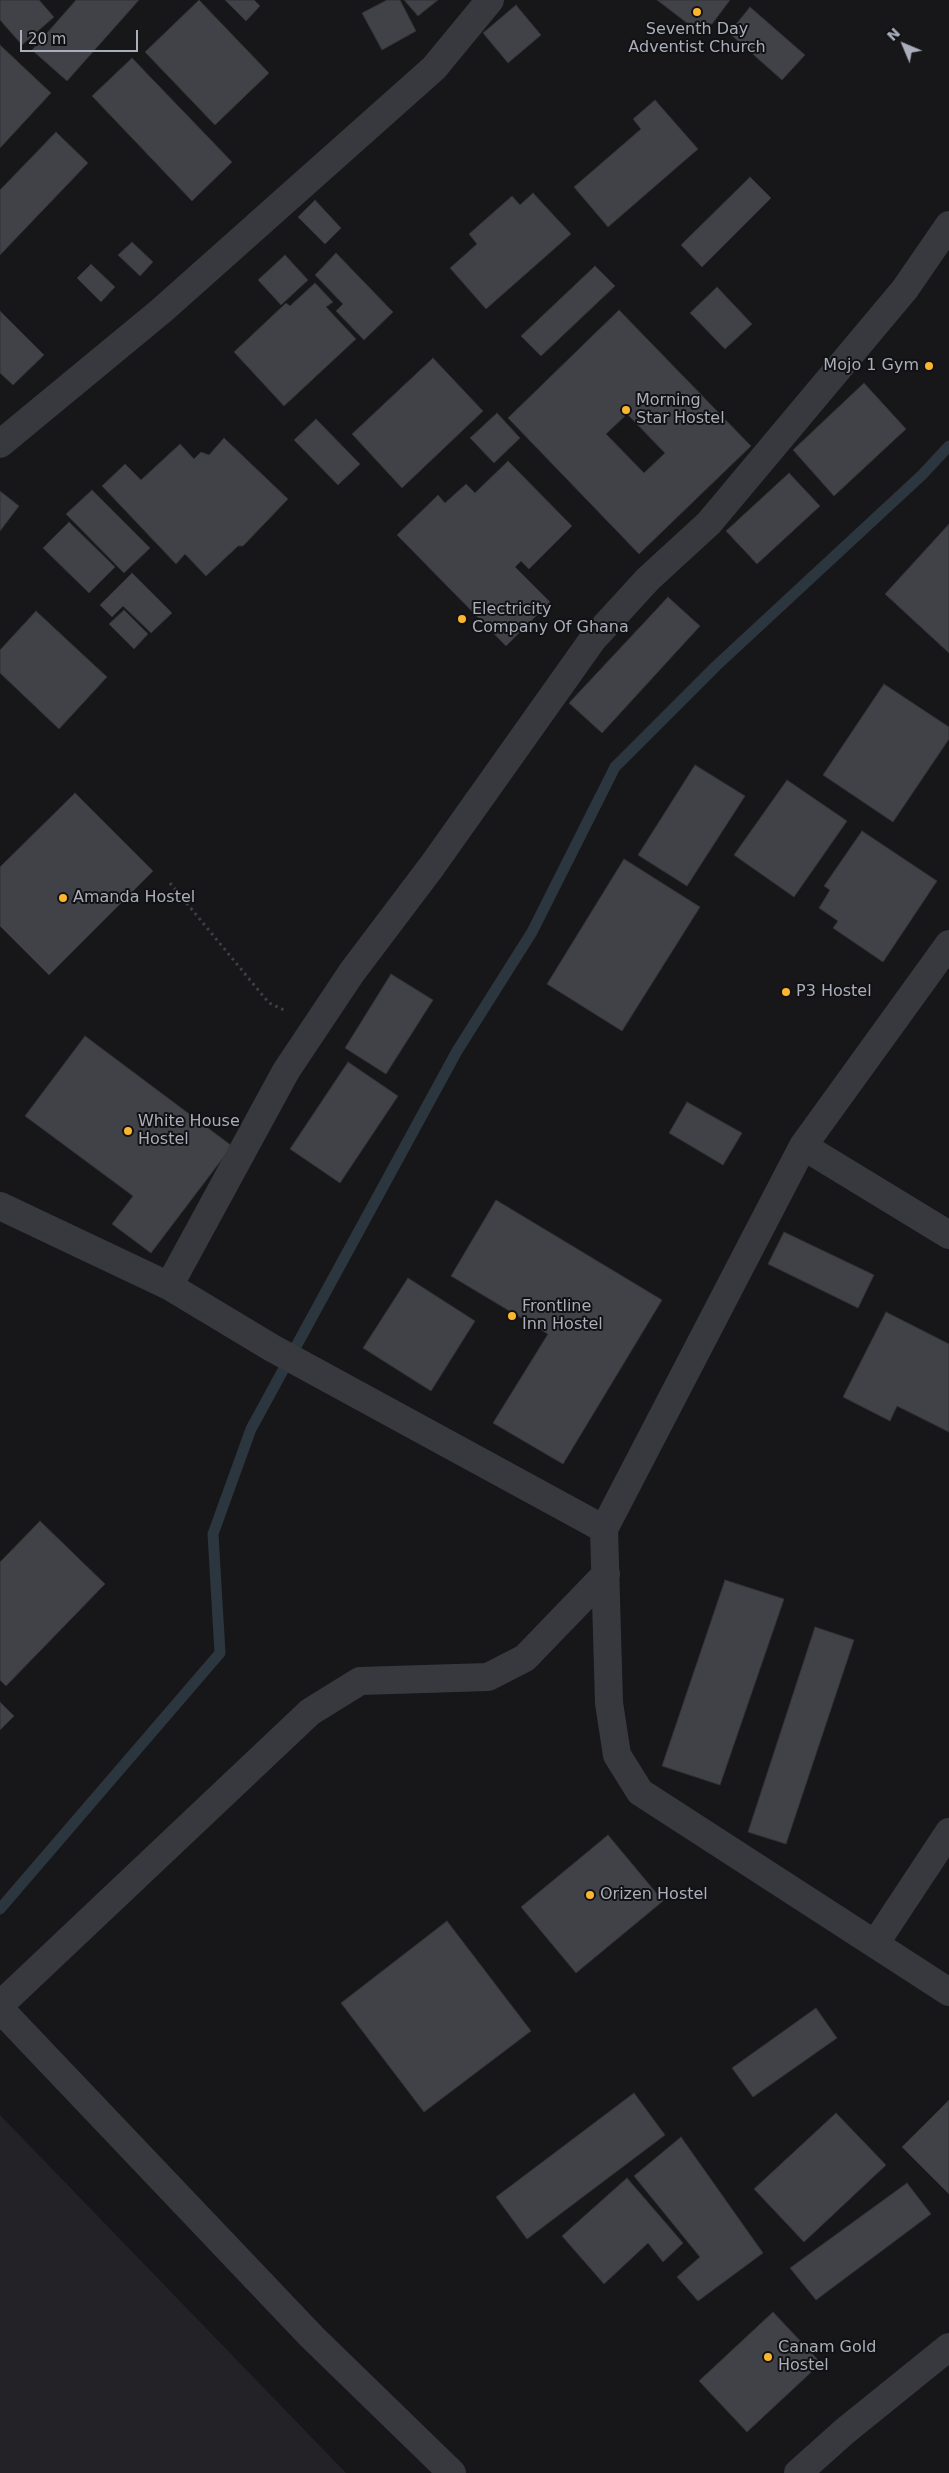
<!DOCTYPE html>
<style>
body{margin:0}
#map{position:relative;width:949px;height:2473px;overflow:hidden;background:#17171a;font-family:"DejaVu Sans",sans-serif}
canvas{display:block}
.north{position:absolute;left:879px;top:20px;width:50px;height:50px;-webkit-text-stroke:4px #121215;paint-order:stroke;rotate:315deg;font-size:14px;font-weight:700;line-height:20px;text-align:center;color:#a9aeba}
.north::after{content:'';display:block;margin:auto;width:18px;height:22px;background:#a9aeba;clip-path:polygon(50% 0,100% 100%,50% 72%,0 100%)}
.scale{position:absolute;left:20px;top:30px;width:118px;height:22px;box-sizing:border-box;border:2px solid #a9aeba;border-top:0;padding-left:6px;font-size:15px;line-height:18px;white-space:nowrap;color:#a9aeba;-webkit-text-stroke:4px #121215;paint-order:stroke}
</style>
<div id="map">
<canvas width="949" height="2473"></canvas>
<div class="north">N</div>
<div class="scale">20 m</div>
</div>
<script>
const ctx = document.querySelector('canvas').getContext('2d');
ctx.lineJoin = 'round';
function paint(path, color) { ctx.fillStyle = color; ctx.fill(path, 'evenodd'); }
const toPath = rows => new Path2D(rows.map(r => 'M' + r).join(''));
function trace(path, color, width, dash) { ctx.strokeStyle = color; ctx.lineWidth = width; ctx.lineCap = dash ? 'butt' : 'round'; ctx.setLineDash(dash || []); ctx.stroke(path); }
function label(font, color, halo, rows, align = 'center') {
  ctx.font = font + ' "DejaVu Sans",sans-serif'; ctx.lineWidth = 4; ctx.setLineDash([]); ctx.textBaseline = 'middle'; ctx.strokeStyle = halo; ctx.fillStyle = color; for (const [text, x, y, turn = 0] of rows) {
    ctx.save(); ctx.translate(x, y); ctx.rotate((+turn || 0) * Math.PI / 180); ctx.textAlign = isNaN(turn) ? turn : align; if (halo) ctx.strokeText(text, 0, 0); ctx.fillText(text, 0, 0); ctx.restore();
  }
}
paint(toPath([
 [0,2115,346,2473,0,2473]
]), '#232327');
trace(toPath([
 [0,1909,220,1653,213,1534,251,1429,457,1051,532,932,615,767,716,666,922,475,949,446]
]), '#2c363e', 11);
const building = toPath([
 [0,0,39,0,54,17,22,45,0,20,0,0],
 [76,0,139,0,67,81,32,50,76,0],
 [199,0,269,73,215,125,145,52,199,0],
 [225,0,254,0,260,6,246,21,225,0],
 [387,0,400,0,416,31,382,50,362,13,387,0],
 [404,0,438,0,418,16,404,0],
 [657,0,730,0,712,24,687,23,657,0],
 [516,5,541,35,508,63,483,33,516,5],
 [750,7,805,55,782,80,729,33,750,7],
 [0,45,51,93,0,148,0,45],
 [132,58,232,162,192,201,92,96,132,58],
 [655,100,698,149,608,227,574,187,641,129,633,119,655,100],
 [56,132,88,163,0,255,0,190,56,132],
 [750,177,771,198,702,267,681,245,750,177],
 [533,193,571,234,486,309,450,268,477,244,469,234,512,196,520,205,533,193],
 [315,200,341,228,325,244,298,217,315,200],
 [132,242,153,262,140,276,118,255,132,242],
 [336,253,393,312,364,340,336,311,343,304,315,275,336,253],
 [285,255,308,280,281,305,258,280,285,255],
 [91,264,115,287,101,302,77,278,91,264],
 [595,266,615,286,541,356,521,336,595,266],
 [315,283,333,302,326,307,356,339,284,406,234,352,286,303,290,306,315,283],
 [717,287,752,324,725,349,690,313,717,287],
 [619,310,751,446,639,554,508,418,619,310],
 [627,414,665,453,644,473,606,434,627,414],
 [0,311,44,355,13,385,0,373,0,311],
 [433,358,483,411,402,488,352,434,433,358],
 [864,383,906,429,834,496,793,450,864,383],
 [497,413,520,438,494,463,470,438,497,413],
 [316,419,360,464,338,485,294,440,316,419],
 [224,438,288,499,243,546,238,546,206,576,185,554,176,564,102,486,125,464,141,480,180,444,194,459,201,452,209,455,224,438],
 [508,461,572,526,529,569,521,561,515,567,550,602,506,646,397,535,438,495,445,503,466,484,475,493,508,461],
 [789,473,820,506,757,564,726,531,789,473],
 [92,490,150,548,124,573,66,514,92,490],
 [0,491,19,506,0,531,0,491],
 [69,522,115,567,89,593,43,548,69,522],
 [949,524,949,653,885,594,949,524],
 [132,573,172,613,151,633,123,606,112,617,100,605,132,573],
 [668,597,700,626,602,733,569,703,668,597],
 [124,610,148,634,134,649,109,624,124,610],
 [36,611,107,677,59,729,0,673,0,650,36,611],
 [884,684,949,727,949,739,893,822,823,775,884,684],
 [695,765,745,796,687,886,638,855,695,765],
 [787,780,847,821,794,897,734,855,787,780],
 [75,793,153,871,49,975,0,926,0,867,75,793],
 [862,831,937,881,883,962,833,928,838,921,819,908,830,890,824,886,862,831],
 [624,859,700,907,622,1031,547,984,624,859],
 [391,974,433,1000,386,1074,345,1048,391,974],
 [85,1036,232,1146,151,1253,112,1224,133,1196,25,1116,85,1036],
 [348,1062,398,1096,340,1183,290,1149,348,1062],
 [687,1102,742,1133,723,1165,669,1133,687,1102],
 [496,1200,662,1300,563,1464,493,1423,548,1334,451,1276,496,1200],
 [784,1232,874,1275,858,1308,768,1264,784,1232],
 [408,1278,475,1321,431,1391,363,1348,408,1278],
 [886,1312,949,1344,949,1432,897,1406,890,1421,843,1397,886,1312],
 [40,1521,105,1584,6,1686,0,1680,0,1562,40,1521],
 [725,1580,784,1599,720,1785,662,1766,725,1580],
 [815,1627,854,1640,786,1844,748,1832,815,1627],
 [0,1702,14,1716,0,1730,0,1702],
 [608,1835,663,1901,576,1973,521,1907,608,1835],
 [447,1921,531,2031,424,2112,341,2003,447,1921],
 [816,2008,837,2038,753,2097,732,2068,816,2008],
 [634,2093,665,2135,527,2239,496,2197,634,2093],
 [949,2100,949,2194,902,2147,949,2100],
 [836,2113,886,2165,804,2242,754,2189,836,2113],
 [681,2137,763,2253,698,2301,677,2277,700,2257,634,2176,681,2137],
 [627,2178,683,2243,663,2262,648,2243,604,2284,562,2236,627,2178],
 [907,2183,931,2214,816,2300,790,2268,907,2183],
 [773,2312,821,2363,747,2432,699,2381,773,2312]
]);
paint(building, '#414247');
trace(building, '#313136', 1);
trace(toPath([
 [170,883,269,1003,284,1010]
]), '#3e4046', 3, [2.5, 4]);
trace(toPath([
 [0,444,161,311,434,68,490,0],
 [949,944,803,1146,604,1529,609,1703,617,1755,640,1792,949,1992],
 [803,1146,949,1235],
 [0,1206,169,1286,272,1348,604,1529],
 [169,1286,286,1071,352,972,432,866,593,639,648,579,709,523,905,289,949,225],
 [875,1944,949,1832],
 [0,2005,310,1712,360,1681,488,1677,525,1658,606,1574],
 [0,2009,312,2337,452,2473],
 [798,2473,845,2431,949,2347]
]), '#38393f', 28);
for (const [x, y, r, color] of [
 [697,12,5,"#fcb62d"],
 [929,366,5,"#fcb62d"],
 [626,410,5,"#fcb62d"],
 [462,619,5,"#fcb62d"],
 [63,898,5,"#fcb62d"],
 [786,992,5,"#fcb62d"],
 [128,1131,5,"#fcb62d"],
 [512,1316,5,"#fcb62d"],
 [590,1895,5,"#fcb62d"],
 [768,2357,5,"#fcb62d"]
]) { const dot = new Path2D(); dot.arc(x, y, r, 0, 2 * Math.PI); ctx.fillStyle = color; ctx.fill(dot); trace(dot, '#121215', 2); }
label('16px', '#a9aeba', '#121215', [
 ["Seventh Day",697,30,"center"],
 ["Adventist Church",697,48,"center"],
 ["Mojo 1 Gym",919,366,"right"],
 ["Morning",636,401],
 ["Star Hostel",636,419],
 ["Electricity",472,610],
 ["Company Of Ghana",472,628],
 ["Amanda Hostel",73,898],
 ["P3 Hostel",796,992],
 ["White House",138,1122],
 ["Hostel",138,1140],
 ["Frontline",522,1307],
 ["Inn Hostel",522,1325],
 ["Orizen Hostel",600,1895],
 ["Canam Gold",778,2348],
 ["Hostel",778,2366]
], 'left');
</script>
